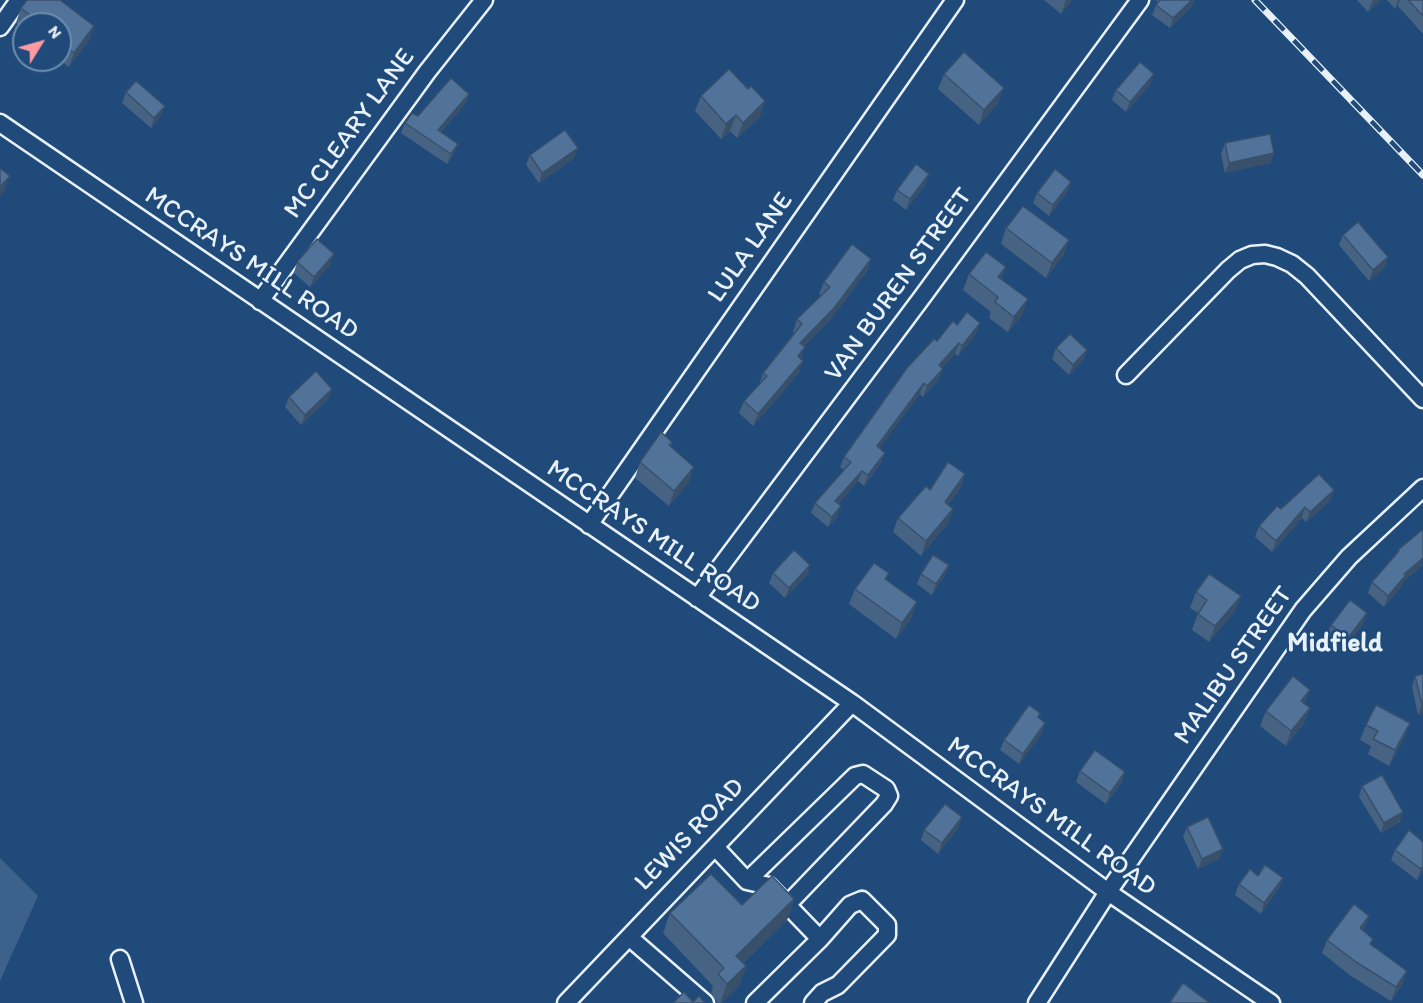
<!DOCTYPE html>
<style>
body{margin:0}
#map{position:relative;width:1423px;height:1003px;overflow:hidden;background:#1f4a7a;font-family:Itim,sans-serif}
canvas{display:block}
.north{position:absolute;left:12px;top:12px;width:60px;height:60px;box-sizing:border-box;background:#1f4a7a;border:2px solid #6f8dac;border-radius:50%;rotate:53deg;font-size:16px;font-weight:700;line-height:24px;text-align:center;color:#e8f1f8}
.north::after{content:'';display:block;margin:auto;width:21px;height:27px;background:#ff9aa2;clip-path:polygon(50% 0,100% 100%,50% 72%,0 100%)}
</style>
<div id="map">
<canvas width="1423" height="1003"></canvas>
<div class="north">N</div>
</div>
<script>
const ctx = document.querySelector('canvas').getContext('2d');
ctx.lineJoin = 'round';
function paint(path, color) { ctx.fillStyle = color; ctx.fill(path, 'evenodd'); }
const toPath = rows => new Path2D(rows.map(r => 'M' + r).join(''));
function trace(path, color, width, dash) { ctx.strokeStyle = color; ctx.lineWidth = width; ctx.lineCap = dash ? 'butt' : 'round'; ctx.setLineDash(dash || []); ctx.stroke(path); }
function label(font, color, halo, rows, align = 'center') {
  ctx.font = font + ' Itim,sans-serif'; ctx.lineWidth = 5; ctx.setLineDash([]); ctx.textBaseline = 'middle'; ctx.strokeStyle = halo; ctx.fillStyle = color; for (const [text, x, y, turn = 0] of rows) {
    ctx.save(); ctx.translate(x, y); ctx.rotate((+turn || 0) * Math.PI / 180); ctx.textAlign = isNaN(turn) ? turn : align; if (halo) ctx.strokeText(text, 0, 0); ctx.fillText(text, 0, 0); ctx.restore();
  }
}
paint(toPath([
 [0,858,38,896,0,981]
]), '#3c628c');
const minor = toPath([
 [0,27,19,0],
 [0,123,852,703,1108,892,1271,1003],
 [260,301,427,72,484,0],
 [1126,375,1228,270,1240,260,1252,255,1265,254,1277,257,1292,264,1307,276,1423,399],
 [589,525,955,0],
 [697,598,923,296,1140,0],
 [715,847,747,881,769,886,820,939],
 [747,881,855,776,863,774,886,789,889,796,884,804,787,905],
 [629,937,705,1003],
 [120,959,134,1003],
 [566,1003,852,703],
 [755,1003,820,939,850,905,862,900,887,925,887,935,838,985,822,993,813,1003],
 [1037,1003,1108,892,1303,610,1349,557,1423,488]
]);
trace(minor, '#e8f1f8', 21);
trace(minor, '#1f4a7a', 16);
const rail = toPath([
 [1255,0,1423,175]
]);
trace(rail, '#e8f1f8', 7);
trace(rail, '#1f4a7a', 4.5, [14]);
paint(toPath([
 [27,0,60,0,94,26,89,40,69,67,60,60,60,24,24,24,24,29,16,23,21,8],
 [1044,0,1072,0,1061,14],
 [1156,0,1194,0,1192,6,1170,28,1152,15,1156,5,1158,2],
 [1357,0,1381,0,1368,12],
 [1387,0,1423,0,1423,34,1398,6,1395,9],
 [944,74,998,103,979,125,938,89],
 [1150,84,1126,112,1112,100,1116,90],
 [126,92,161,116,151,128,122,103],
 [469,94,465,104,441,132,454,154,447,164,401,133,405,123,418,116],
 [701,96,760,117,737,138,730,131,721,139,695,111],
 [1225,143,1274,153,1270,163,1225,173,1221,154],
 [530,155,574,158,539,183,526,165],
 [1071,182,1067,192,1049,216,1033,203,1037,193],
 [925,185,906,210,893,200,897,190],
 [1006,228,1069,240,1063,256,1046,278,1001,244],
 [1343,235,1388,257,1384,268,1369,281,1339,245],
 [871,259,867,271,830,320,804,346,801,359,799,373,753,426,739,413,744,401,759,385,763,373,794,333,793,332,797,319,821,296,819,294,824,282],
 [297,262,330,265,310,287,294,273],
 [969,274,1002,279,1022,315,1008,332,989,318,991,312,963,290],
 [980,323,976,334,958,356,955,354,942,368,939,379,923,397,920,394,879,448,881,463,864,486,858,481,838,504,841,506,837,517,828,527,811,513,815,503,844,470,840,467,844,457,937,341,957,325],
 [1056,348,1087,350,1083,360,1069,375,1052,359],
 [332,389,328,399,301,425,285,407,289,397],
 [672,442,671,447,689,482,669,506,635,478,640,462],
 [965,474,960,488,948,505,953,509,948,523,921,556,893,532,898,518,930,490],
 [1334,490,1330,501,1306,522,1302,518,1272,552,1255,537,1259,526,1281,509],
 [1423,532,1422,566,1404,581,1402,586,1384,607,1368,593,1372,582,1397,554,1398,550],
 [810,565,807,575,785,598,769,583,773,573],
 [889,573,886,580,912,617,896,639,849,604,855,589],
 [921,574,945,575,932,595,917,584],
 [1196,592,1241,596,1235,611,1209,642,1192,630,1198,613,1190,608],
 [1363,624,1345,648,1327,635,1331,625],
 [1423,674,1423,714,1418,715,1412,687,1415,676],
 [1305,704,1310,708,1304,723,1286,746,1260,726,1266,711],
 [1039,718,1045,723,1042,733,1019,764,1000,750,1004,740],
 [1410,723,1404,738,1389,766,1368,754,1371,746,1360,740,1366,725],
 [1080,771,1122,782,1106,804,1076,782],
 [1362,786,1400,822,1381,833,1359,797],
 [1187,827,1219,859,1198,869,1183,837],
 [958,828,938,854,921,840,924,830],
 [1423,842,1423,871,1417,880,1391,860,1395,850],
 [1258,876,1283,878,1279,888,1261,914,1235,895,1239,884],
 [794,899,787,920,743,963,746,966,739,986,721,1003,718,1003,711,994,713,986,663,933,670,913],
 [1364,930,1364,931,1371,945,1407,971,1402,985,1391,1001,1351,976,1322,953,1327,940]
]), '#466384');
paint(toPath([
 [1066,0,1072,0,1061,14],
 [1192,0,1194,0,1192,6,1170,28,1173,18],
 [1373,0,1381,0,1368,12],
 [1398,0,1400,0,1398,6,1395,9],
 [94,26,89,40,69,67,74,53],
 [1154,74,1150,84,1126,112,1130,102],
 [1004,88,998,103,979,125,984,110],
 [469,94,465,104,434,140,438,130],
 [765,101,760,117,737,138,743,123],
 [165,106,161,116,151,128,154,118],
 [736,115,730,131,721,139,726,124],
 [458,144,454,154,447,164,451,154],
 [578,148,574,158,539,183,542,173],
 [1274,153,1270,163,1225,173,1229,163],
 [929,174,925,185,906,210,910,199],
 [10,176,4,192,0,196,0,187],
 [1071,182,1067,192,1049,216,1053,205],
 [1069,240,1063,256,1046,278,1052,263],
 [334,254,330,265,310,287,314,277],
 [1388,257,1384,268,1369,281,1373,270],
 [871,259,867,271,830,320,795,355,800,343],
 [1006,267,1000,283,998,277],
 [1028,299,1022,315,1008,332,1014,317],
 [980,323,976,334,958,356,962,346],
 [959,343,955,354,935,375,939,365],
 [805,347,801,359,798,356],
 [1087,350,1083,360,1069,375,1073,365],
 [803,361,799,373,753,426,758,414],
 [943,369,939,379,923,397,927,386],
 [924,383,920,394,873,457,877,446],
 [332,389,328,399,301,425,305,415],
 [885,453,881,463,864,486,868,475],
 [694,467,689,482,669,506,674,491],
 [862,471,858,481,832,512,835,501],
 [965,474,960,488,940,517,945,502],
 [1334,490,1330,501,1306,522,1310,512],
 [841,506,837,517,828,527,832,517],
 [1305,507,1302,518,1272,552,1276,541],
 [953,509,948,523,921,556,926,541],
 [1423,558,1422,566,1404,581,1402,586,1384,607,1388,596,1404,574],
 [810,565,807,575,785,598,789,588],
 [949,565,945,575,932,595,936,584],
 [1241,596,1235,611,1209,642,1215,626],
 [917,602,912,617,896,639,902,623],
 [1367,613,1363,624,1345,648,1348,638],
 [1310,690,1304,705,1301,701],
 [1423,704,1423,714,1418,715,1422,705],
 [1310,708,1304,723,1286,746,1291,731],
 [1045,723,1042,733,1019,764,1023,754],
 [1410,723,1404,738,1389,766,1395,750],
 [1125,772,1122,782,1106,804,1110,793],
 [1403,812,1400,822,1381,833,1384,823],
 [962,817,958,828,938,854,942,843],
 [1223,849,1219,859,1198,869,1202,859],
 [1423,866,1423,871,1417,880,1421,869],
 [1283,878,1279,888,1261,914,1264,903],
 [794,899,787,920,729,976,736,956],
 [1369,916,1364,930,1355,942,1360,928],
 [746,966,739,986,721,1003,720,1003,727,984],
 [1407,971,1402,985,1391,1001,1396,987]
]), '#39506b');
const building = toPath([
 [27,0,60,0,94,26,74,53,60,42,60,24,36,24,34,22,36,20,21,8,27,0],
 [1160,0,1192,0,1173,18,1156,5,1160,0],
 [1408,0,1423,0,1423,16,1408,0],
 [964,52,1004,88,984,110,944,74,964,52],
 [1140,62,1154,74,1130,102,1116,90,1140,62],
 [729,69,748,89,751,86,765,101,743,123,736,115,726,124,701,96,729,69],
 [451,78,469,94,438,130,458,144,451,154,405,123,412,113,418,116,451,78],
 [136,81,165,106,154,118,126,92,136,81],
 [565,130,578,148,542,173,530,155,565,130],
 [1270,134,1274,153,1229,163,1225,143,1270,134],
 [916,164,929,174,910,199,897,190,916,164],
 [0,168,10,176,0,187,0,168],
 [1055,169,1071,182,1053,205,1037,193,1055,169],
 [1023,206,1069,240,1052,263,1006,228,1023,206],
 [1358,222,1388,257,1373,270,1343,235,1358,222],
 [317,239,334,254,314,277,297,262,317,239],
 [852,244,871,259,834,308,800,343,805,347,798,356,803,361,758,414,744,401,767,376,763,373,802,324,797,319,830,287,824,282,852,244],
 [986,252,1006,267,998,277,1028,299,1014,317,995,302,998,297,969,274,986,252],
 [967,312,980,323,962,346,959,343,939,365,943,369,927,386,924,383,877,446,885,453,868,475,862,471,835,501,841,506,832,517,815,503,851,462,844,457,907,368,934,339,937,341,953,321,957,325,967,312],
 [1070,334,1087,350,1073,365,1056,348,1070,334],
 [316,371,332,389,305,415,289,397,316,371],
 [661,432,672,442,669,445,694,467,674,491,640,462,661,432],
 [948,462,965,474,945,502,953,509,926,541,898,518,926,486,930,490,948,462],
 [1319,474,1334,490,1310,512,1305,507,1276,541,1259,526,1277,506,1281,509,1319,474],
 [1422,530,1423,532,1423,558,1404,574,1406,575,1388,596,1372,582,1399,551,1398,550,1422,530],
 [794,550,810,565,789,588,773,573,794,550],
 [933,555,949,565,936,584,921,574,933,555],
 [874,563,889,573,885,579,917,602,902,623,855,589,874,563],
 [1209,574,1241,596,1215,626,1198,614,1207,600,1196,592,1209,574],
 [1350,600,1367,613,1348,638,1331,625,1350,600],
 [1423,674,1423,704,1422,705,1415,676,1423,674],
 [1293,676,1310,690,1301,701,1310,708,1291,731,1266,711,1293,676],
 [1029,705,1040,713,1038,717,1045,723,1023,754,1004,740,1029,705],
 [1376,705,1410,723,1395,750,1373,739,1378,731,1366,725,1376,705],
 [1095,750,1125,772,1110,793,1080,771,1095,750],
 [1382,775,1403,812,1384,823,1362,786,1382,775],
 [945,804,962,817,942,843,924,830,945,804],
 [1208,817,1223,849,1202,859,1187,827,1208,817],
 [1409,830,1423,842,1423,866,1421,869,1395,850,1409,830],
 [1265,865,1283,878,1264,903,1239,884,1250,869,1258,876,1265,865],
 [711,874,742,905,772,876,794,899,736,956,746,966,727,984,718,974,724,968,670,913,711,874],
 [1354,904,1369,916,1360,928,1373,939,1370,944,1407,971,1396,987,1356,962,1327,940,1354,904],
 [1183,983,1210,1003,1172,1003,1170,1002,1183,983],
 [684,992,693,1002,699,996,705,1003,673,1003,684,992]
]);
paint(building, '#517399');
trace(building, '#39506b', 1.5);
label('26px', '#e8f1f8', '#1f4a7a', [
 ["MC CLEARY LANE",350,134,-54],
 ["LULA LANE",751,248,-55],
 ["MCCRAYS MILL ROAD",251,264,34],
 ["VAN BUREN STREET",899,285,-54],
 ["MCCRAYS MILL ROAD",653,537,34],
 ["MALIBU STREET",1234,666,-55],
 ["MCCRAYS MILL ROAD",1051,817,36],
 ["LEWIS ROAD",690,835,-46]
]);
label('bold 27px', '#e8f1f8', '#1f4a7a', [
 ["Midfield",1335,644]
]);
</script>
